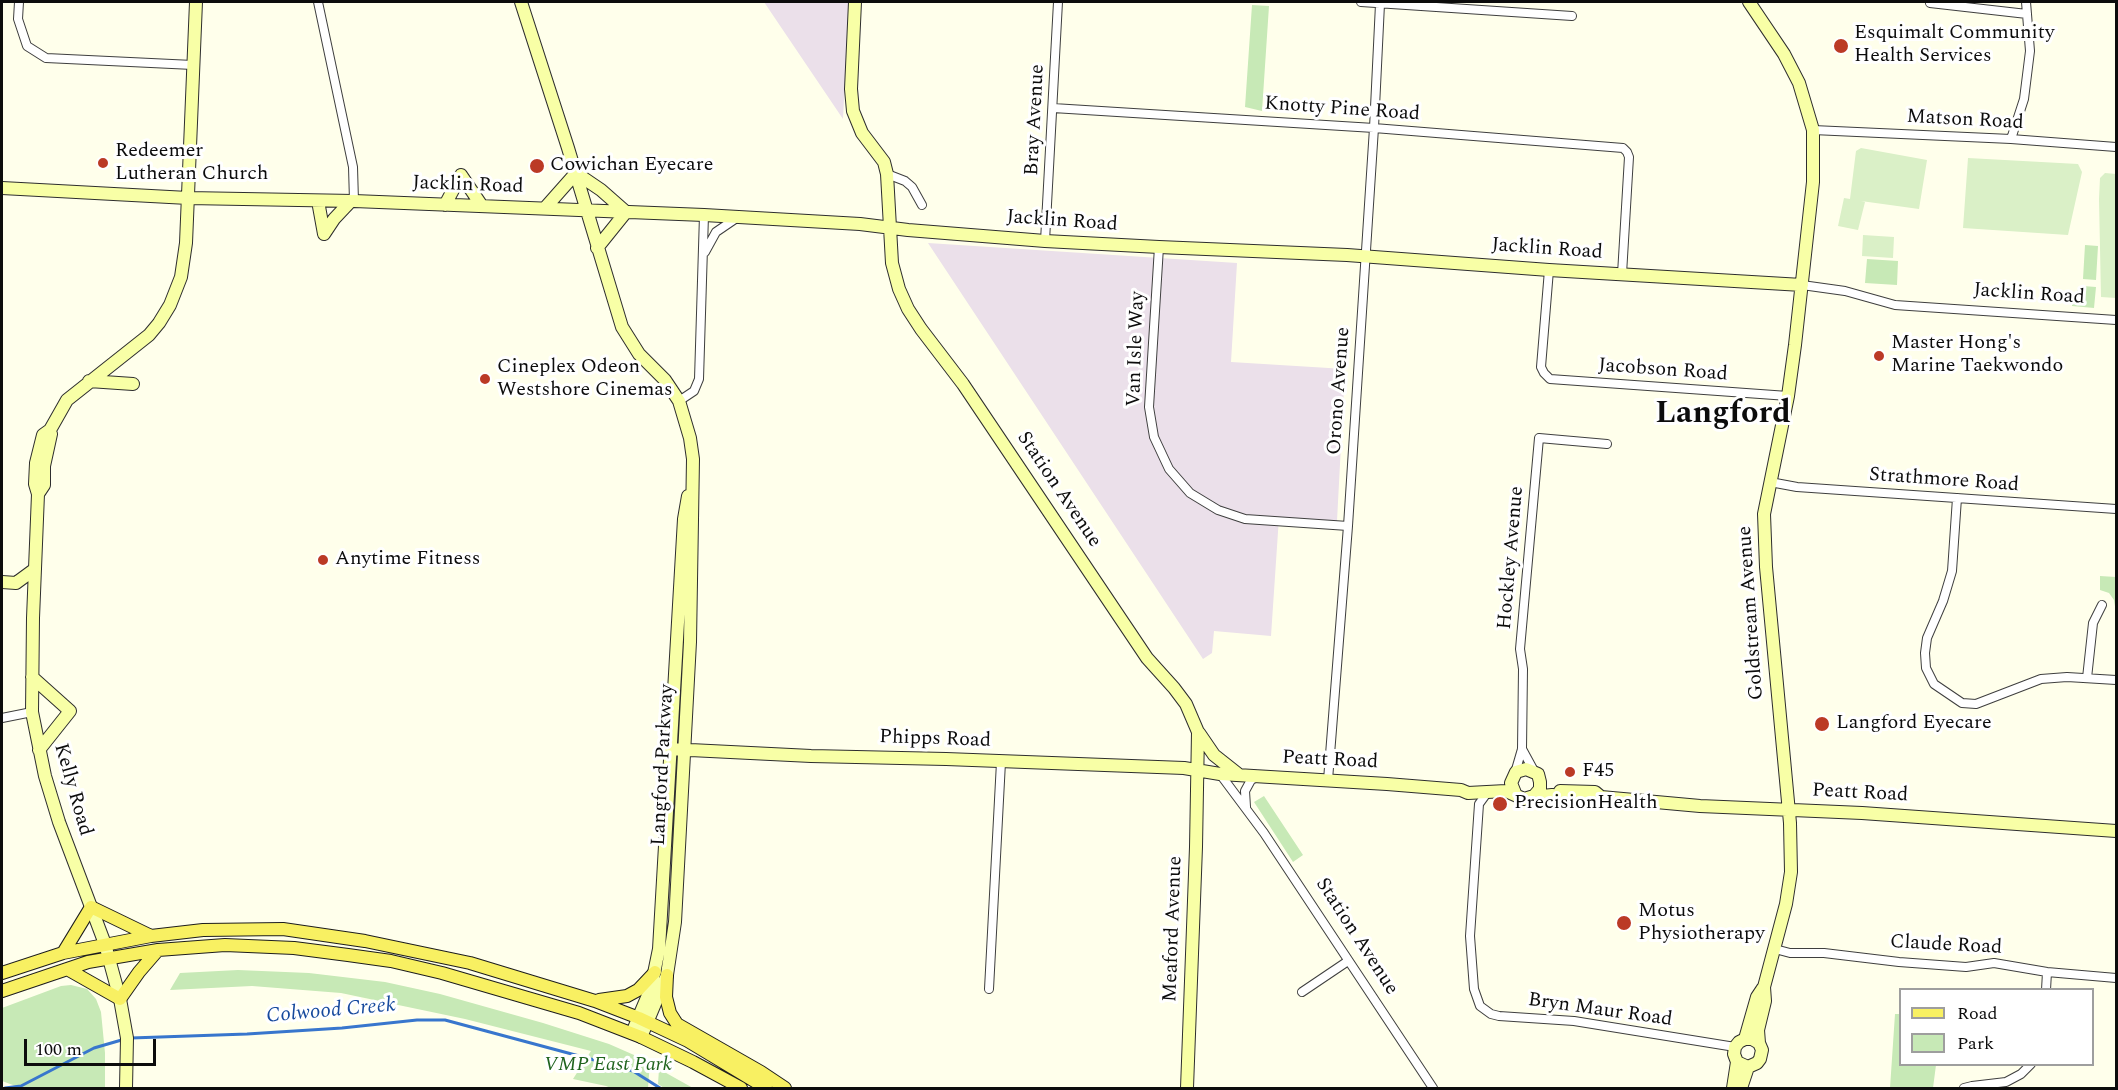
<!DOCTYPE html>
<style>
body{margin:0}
#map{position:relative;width:2118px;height:1090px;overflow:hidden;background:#ffffeb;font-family:Spectral,serif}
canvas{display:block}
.frame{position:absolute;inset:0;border:3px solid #0c0c0c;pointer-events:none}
.legend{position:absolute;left:1899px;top:988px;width:195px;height:78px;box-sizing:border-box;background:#fff;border:2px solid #9e9e9e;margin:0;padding:8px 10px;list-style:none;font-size:18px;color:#0c0c0c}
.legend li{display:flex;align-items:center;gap:12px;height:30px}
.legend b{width:30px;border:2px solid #9e9e9e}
.scale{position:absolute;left:24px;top:1039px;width:132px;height:27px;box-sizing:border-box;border:3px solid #0c0c0c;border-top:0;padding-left:8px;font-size:18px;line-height:21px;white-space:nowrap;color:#0c0c0c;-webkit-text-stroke:4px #fff;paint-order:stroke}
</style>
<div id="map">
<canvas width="2118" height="1090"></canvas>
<div class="frame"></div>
<ul class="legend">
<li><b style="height:8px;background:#f8f062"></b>Road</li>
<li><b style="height:16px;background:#c7e9b6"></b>Park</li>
</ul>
<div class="scale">100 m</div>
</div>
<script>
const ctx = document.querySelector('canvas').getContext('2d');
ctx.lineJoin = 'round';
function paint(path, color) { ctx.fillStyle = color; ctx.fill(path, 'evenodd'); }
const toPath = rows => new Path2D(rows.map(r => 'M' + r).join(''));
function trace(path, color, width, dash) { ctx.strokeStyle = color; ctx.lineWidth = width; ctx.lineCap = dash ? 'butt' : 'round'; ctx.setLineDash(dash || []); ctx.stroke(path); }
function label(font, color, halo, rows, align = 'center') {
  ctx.font = font + ' Spectral,serif'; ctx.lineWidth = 6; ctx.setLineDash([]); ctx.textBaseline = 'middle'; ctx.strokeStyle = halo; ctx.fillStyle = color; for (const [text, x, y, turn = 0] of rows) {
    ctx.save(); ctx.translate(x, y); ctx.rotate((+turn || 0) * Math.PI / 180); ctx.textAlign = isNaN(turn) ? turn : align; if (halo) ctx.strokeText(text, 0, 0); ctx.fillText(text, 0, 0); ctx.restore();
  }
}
paint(toPath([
 [764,2,849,2,843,119],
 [928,243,1237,263,1231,362,1345,369,1337,521,1279,517,1271,636,1214,631,1212,653,1203,659]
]), '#ebe0ea');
paint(toPath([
 [1252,5,1269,6,1262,111,1245,107],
 [2085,245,2098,246,2096,280,2083,279],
 [1867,259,1898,261,1897,285,1865,283],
 [2083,286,2096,287,2094,308,2072,306,2072,295],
 [2100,576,2116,577,2116,613,2114,600,2109,593,2100,590],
 [1264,796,1303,855,1293,862,1254,802],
 [238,970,309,973,385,982,440,994,543,1023,609,1044,650,1062,648,1088,611,1088,606,1086,573,1079,591,1051,465,1019,341,993,252,986,170,990,180,973],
 [71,985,87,989,96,999,101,1012,105,1053,105,1088,21,1088,2,1081,2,1008,61,986],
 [1895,1014,1900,1014,1900,1064,1936,1065,1933,1088,1881,1088,1890,1088],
 [659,1069,693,1088,664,1088,658,1084]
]), '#c7e9b6');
paint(toPath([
 [1861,148,1927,160,1919,209,1861,201,1865,202,1858,230,1838,226,1844,198,1850,199,1856,151],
 [1968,158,2078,164,2082,172,2068,235,1963,228],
 [2105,173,2116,174,2116,298,2101,297,2099,199,2100,178],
 [1863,235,1894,237,1893,258,1862,256]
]), '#daf0c7');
trace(toPath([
 [131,1038,247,1034,342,1028,417,1020,445,1020,609,1064,633,1071,660,1088],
 [5,1088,21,1086,94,1048,125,1039]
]), '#3876cd', 3);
const street = toPath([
 [19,2,18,19,27,46,46,58,193,65],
 [318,2,353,167,354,201],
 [1361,2,1572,16],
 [1930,3,2027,14],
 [1053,108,1374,128,1623,148,1627,152,1629,157,1622,274],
 [1813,130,2011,139,2116,147],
 [2011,139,2024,99,2030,51,2026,2],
 [887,174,905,181,912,187,922,205],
 [1045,241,1058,2],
 [1159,247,1149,407,1154,437,1169,469,1190,493,1218,510,1245,519,1348,526],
 [705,252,716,232,738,217],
 [1549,270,1541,367,1544,373,1550,379,1788,396],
 [1802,285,1845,291,1895,305,2116,320],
 [679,401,694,391,699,379,704,215],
 [1770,482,1797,487,2116,509],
 [1957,498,1952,571,1943,601,1927,638,1925,653,1926,668,1934,684,1962,703,1976,704,2041,679,2067,677,2116,680],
 [2087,678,2093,623,2102,605],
 [2,718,32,712],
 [1522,749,1534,771],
 [1515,773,1522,749,1523,669,1520,649,1539,438,1607,444],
 [1220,774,1264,833,1433,1088],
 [1328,780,1348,526,1374,128,1380,4],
 [1487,793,1479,804,1470,936,1474,989,1480,1006,1491,1014,1499,1016,1574,1021,1735,1047],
 [1246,807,1245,791,1251,780,1257,777],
 [1775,949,1790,953,1824,953,1899,962,1966,967,1994,963,2047,972,2116,978],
 [989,989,1001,762],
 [2046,990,2047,972],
 [1302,992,1348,961],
 [1964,1088,1972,1086,2006,1082,2021,1074,2031,1064]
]);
const secondary = toPath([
 [521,2,568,148,622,327,639,354,665,380,679,401,690,438,693,459,690,642,675,922,667,975,641,1037],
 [855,2,851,89,853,111,862,133,884,162,887,174,892,263,899,289,908,309,921,329,963,384,1147,658,1174,688,1186,704,1198,732,1196,847,1187,1088],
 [1749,2,1784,54,1799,83,1813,130,1813,182,1795,345,1788,396,1764,514,1766,567,1790,823,1791,872,1786,904,1764,987,1765,1001,1758,1030,1759,1043,1762,1050,1760,1059,1757,1063,1748,1067,1737,1062,1734,1054,1735,1047,1739,1042,1745,1039,1752,1039,1759,1043],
 [576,173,601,190,626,212],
 [2,188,188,198,354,201,704,215,860,224,908,230,1045,241,1159,247,1347,255,1549,270,1802,285],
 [318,201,324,234],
 [445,205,461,175,482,206],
 [545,208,576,173],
 [324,234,334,219,351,201],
 [597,248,626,212],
 [89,381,133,384],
 [38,494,44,485,44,466,51,434],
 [2,582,16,583,35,569],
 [32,677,70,711,39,750],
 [1199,733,1214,755,1238,774],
 [670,749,811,756,946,759,1184,768,1220,774,1387,784,1461,790,1468,793,1506,791,1524,799,1534,796,1540,789,1540,782,1538,774,1526,769,1516,772,1511,783,1515,793],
 [1560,791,1595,792,1601,797],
 [1532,797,1552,795,1594,802,1601,797,1700,806,1862,813,2116,831],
 [632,1033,651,988,659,949,684,519,688,496],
 [1745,1039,1757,997,1763,988],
 [126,1088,127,1038,120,999,105,944,59,822,45,776,32,712,33,618,38,494,35,484,36,463,43,435,50,430,67,400,149,335,159,323,170,305,181,277,186,243,196,2],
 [1733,1088,1737,1062],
 [1741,1088,1748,1067]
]);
const primary = toPath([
 [63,953,91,907,151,936],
 [67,969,120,999,139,972,158,950],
 [2,973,63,953,151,936,203,930,283,929,365,941,470,963,595,1001,639,1018,688,1041,766,1088],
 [667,975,666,997,670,1013,677,1024,761,1072,785,1088],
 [2,991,88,962,158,950,225,945,294,948,348,955,391,961,442,973,579,1013,641,1037,693,1062,741,1088],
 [599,1000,627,996,638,990,655,972]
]);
trace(street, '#3f3f3f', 10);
trace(secondary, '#2e2e2e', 14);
trace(primary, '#1d1d1d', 14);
trace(street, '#fff', 8);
trace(secondary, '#f8ffa6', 12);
trace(primary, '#f8f062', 12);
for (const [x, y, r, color] of [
 [1841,46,8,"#bb3a25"],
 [103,163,6,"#bb3a25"],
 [537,166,8,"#bb3a25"],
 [1879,356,6,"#bb3a25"],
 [485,379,6,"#bb3a25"],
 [323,560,6,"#bb3a25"],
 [1822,724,8,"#bb3a25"],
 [1570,772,6,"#bb3a25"],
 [1500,804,8,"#bb3a25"],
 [1624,923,8,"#bb3a25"]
]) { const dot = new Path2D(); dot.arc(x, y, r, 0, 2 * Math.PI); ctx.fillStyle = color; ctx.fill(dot); trace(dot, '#fff', 2); }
label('20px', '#0c0c0c', '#fff', [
 ["Esquimalt Community",1854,34],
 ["Health Services",1854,57],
 ["Redeemer",115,152],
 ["Lutheran Church",115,175],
 ["Cowichan Eyecare",550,166],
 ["Master Hong's",1891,344],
 ["Marine Taekwondo",1891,367],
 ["Cineplex Odeon",497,368],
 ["Westshore Cinemas",497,391],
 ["Anytime Fitness",335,560],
 ["Langford Eyecare",1836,724],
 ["F45",1582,772],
 ["PrecisionHealth",1514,804],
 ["Motus",1638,912],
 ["Physiotherapy",1638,935]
], 'left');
label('20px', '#0c0c0c', '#fff', [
 ["Knotty Pine Road",1342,110,4],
 ["Bray Avenue",1036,120,-87],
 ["Matson Road",1965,121,3],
 ["Jacklin Road",468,186,2],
 ["Jacklin Road",1062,222,4],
 ["Jacklin Road",1547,250,4],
 ["Jacklin Road",2029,295,4],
 ["Van Isle Way",1137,349,-88],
 ["Jacobson Road",1663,371,4],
 ["Orono Avenue",1340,391,-86],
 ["Strathmore Road",1944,481,4],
 ["Station Avenue",1058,490,56],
 ["Hockley Avenue",1512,558,-85],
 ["Goldstream Avenue",1752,613,-94],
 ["Phipps Road",935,740,2],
 ["Peatt Road",1330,761,3],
 ["Langford Parkway",664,765,-87],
 ["Kelly Road",72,790,74],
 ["Peatt Road",1860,794,3],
 ["Meaford Avenue",1174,929,-88],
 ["Station Avenue",1356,937,57],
 ["Claude Road",1946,946,3],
 ["Bryn Maur Road",1600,1011,8]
]);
label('italic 20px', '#1f631d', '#fff', [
 ["VMP East Park",608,1066]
]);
label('italic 21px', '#16499d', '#fff', [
 ["Colwood Creek",331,1012,-5]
]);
label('bold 32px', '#0c0c0c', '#fff', [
 ["Langford",1723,416]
]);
</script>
